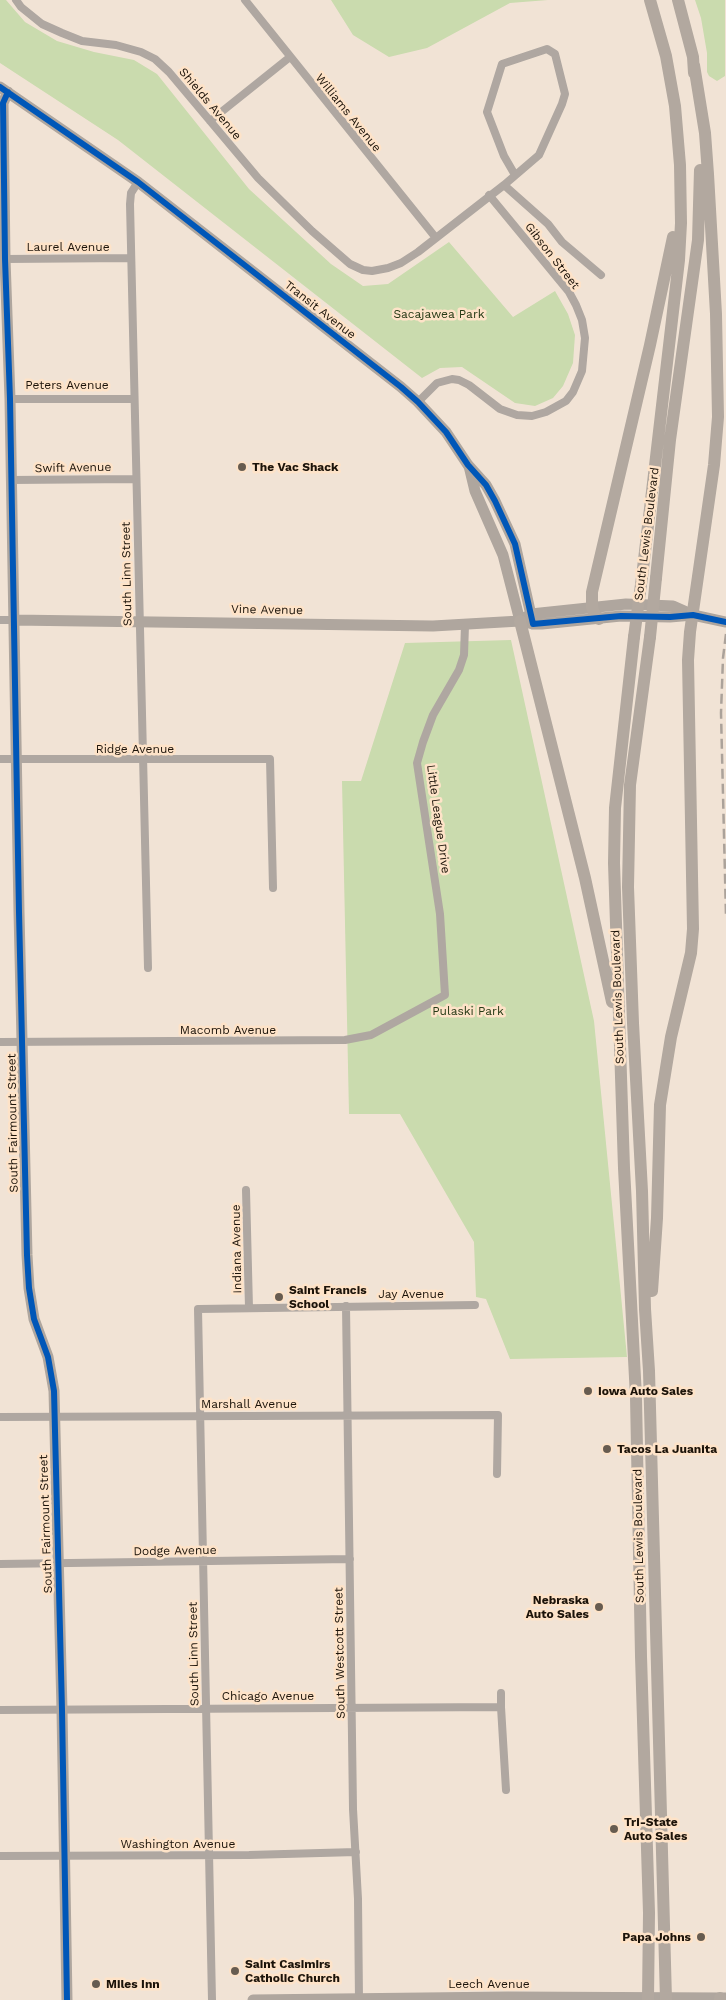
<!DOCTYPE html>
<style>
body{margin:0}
canvas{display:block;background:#f1e3d5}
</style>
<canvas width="726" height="2000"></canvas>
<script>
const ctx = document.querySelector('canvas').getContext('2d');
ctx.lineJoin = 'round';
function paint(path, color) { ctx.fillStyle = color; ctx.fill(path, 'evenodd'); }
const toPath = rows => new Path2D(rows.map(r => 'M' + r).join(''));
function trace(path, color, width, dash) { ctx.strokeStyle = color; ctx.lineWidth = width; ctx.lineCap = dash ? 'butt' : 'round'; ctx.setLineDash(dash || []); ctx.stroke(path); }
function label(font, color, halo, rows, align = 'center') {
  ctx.font = font + ' "Work Sans",sans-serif'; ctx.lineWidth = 5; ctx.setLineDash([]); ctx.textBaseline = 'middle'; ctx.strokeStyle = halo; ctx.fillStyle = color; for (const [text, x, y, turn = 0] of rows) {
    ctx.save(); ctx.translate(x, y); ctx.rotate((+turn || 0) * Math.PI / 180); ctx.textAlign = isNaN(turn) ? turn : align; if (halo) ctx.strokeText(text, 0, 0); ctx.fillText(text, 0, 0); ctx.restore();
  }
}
paint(toPath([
 [0,0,6,0,25,22,57,41,94,52,134,60,157,74,249,189,331,264,363,286,388,284,449,242,513,317,555,291,568,314,575,335,573,363,563,386,553,398,535,406,515,403,462,367,440,368,422,378,118,140,0,63],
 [331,0,548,0,510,3,427,48,389,57,353,35],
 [695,0,725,0,725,76,717,81,709,76,707,72,707,53,701,18],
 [511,640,594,1021,627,1357,510,1359,486,1299,476,1297,474,1242,400,1114,349,1114,342,781,361,781,405,643]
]), '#cadbae');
trace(toPath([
 [16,0,21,7,42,24,62,33,82,41,116,45,141,52,155,59,169,72,258,178,312,231,350,264,363,270,372,271,388,268,401,263,418,252,504,185,539,155,562,104,565,94,555,54,547,49,502,64,487,112,504,156,515,175],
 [245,0,436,238],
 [210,121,290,57],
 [138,182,131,193,130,204,148,968],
 [504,185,548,224,562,242,601,275],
 [5,259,131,258],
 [10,399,134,399],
 [418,402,437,383,452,379,459,380,469,385,500,409,517,415,532,416,546,412,566,401,573,392,582,371,585,338,582,320,576,305,569,292,489,195],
 [10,480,136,479],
 [0,620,14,620],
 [0,759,270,759,273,888],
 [0,1042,345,1040,371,1035,445,995,440,914,417,763,423,742,433,715,459,670,464,655,465,625],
 [246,1190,249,1308],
 [346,1306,353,1809,358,1899,359,2000],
 [0,1417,498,1415,497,1474],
 [0,1564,350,1559],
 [501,1693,501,1707],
 [0,1710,501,1707,506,1790],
 [0,1856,249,1855,356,1852],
 [212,2000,198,1309,475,1305]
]), '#afa7a1', 8);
trace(toPath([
 [0,87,138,182,401,387,418,402,446,432,468,465,486,485,495,501,515,544,533,624],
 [8,92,3,103,5,259,10,399,19,912,27,1255,29,1288,34,1319,48,1357,54,1391,62,1710,67,2000],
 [469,466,475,491,503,555,520,621],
 [526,617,531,614,626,604,673,606,691,614],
 [14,620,433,626,520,621,533,624,542,624,621,616,670,617,693,615,726,622],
 [253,2000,508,1997,726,1998]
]), '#afa69e', 11);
trace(toPath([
 [678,0,693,57,694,73],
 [642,577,679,260,681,223,680,165,675,106,666,56,650,0],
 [656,578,670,440,698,240,700,170],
 [599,619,594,613,592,607,592,592,650,345,673,237],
 [520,621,585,878,612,1002],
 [634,637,615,808,614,863,624,1168,636,1397,641,1656,649,1913,648,2000],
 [650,637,630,785,628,887,633,1023,642,1191,645,1309,649,1371,666,2000],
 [652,1291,657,1218,660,1105,671,1037,691,953,693,929,688,660,690,632,714,465,718,417,716,314,708,174,705,133,694,65],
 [720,1998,720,2000]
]), '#b2a89f', 12);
trace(toPath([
 [726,634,723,658,721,713,726,916]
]), '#aba29a', 2.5, [10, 5]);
trace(toPath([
 [634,637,642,577],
 [650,637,656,578]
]), '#b2a89f', 12);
trace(toPath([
 [0,87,138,182,401,387,418,402,446,432,468,465,486,485,495,501,515,544,533,624,621,616,670,617,693,615,726,622],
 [8,92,3,103,5,259,10,399,19,912,27,1255,29,1288,34,1319,48,1357,54,1391,62,1710,67,2000]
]), '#0057b8', 6);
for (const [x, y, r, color] of [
 [242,467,5,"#675c50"],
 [279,1297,5,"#675c50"],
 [588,1391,5,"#675c50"],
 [607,1449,5,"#675c50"],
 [599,1607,5,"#675c50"],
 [614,1829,5,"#675c50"],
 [701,1937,5,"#675c50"],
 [235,1971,5,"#675c50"],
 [96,1984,5,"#675c50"]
]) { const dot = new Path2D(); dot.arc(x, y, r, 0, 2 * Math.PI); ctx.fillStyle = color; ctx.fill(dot); trace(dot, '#fee3c8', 2); }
label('12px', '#1c1309', '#fee3c8', [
 ["Shields Avenue",210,104,50],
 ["Williams Avenue",348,113,51],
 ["Laurel Avenue",68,247],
 ["Gibson Street",552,256,52],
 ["Transit Avenue",320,310,38],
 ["Peters Avenue",67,385],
 ["Swift Avenue",73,468,-1],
 ["South Lewis Boulevard",647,534,-83],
 ["South Linn Street",127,574,-91],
 ["Vine Avenue",267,610,1],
 ["Ridge Avenue",135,749],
 ["Little League Drive",438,819,82],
 ["South Lewis Boulevard",618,997,-92],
 ["Macomb Avenue",228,1030],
 ["South Fairmount Street",13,1123,-91],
 ["Indiana Avenue",237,1249,-91],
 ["Jay Avenue",411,1294],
 ["Marshall Avenue",249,1404],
 ["South Fairmount Street",46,1524,-92],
 ["South Lewis Boulevard",639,1536,-91],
 ["Dodge Avenue",175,1551,-1],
 ["South Westcott Street",340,1653,-91],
 ["South Linn Street",194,1654,-91],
 ["Chicago Avenue",268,1696],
 ["Washington Avenue",178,1844],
 ["Leech Avenue",489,1984]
]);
label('12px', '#263a16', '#fee3c8', [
 ["Sacajawea Park",439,314],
 ["Pulaski Park",468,1011]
]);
label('bold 12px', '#1c1309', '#fee3c8', [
 ["The Vac Shack",252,467],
 ["Saint Francis",289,1290],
 ["School",289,1304],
 ["Iowa Auto Sales",598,1391],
 ["Tacos La Juanita",617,1449],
 ["Nebraska",589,1600,"right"],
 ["Auto Sales",589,1614,"right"],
 ["Tri-State",624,1822],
 ["Auto Sales",624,1836],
 ["Papa Johns",691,1937,"right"],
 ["Saint Casimirs",245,1964],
 ["Catholic Church",245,1978],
 ["Miles Inn",106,1984]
], 'left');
</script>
